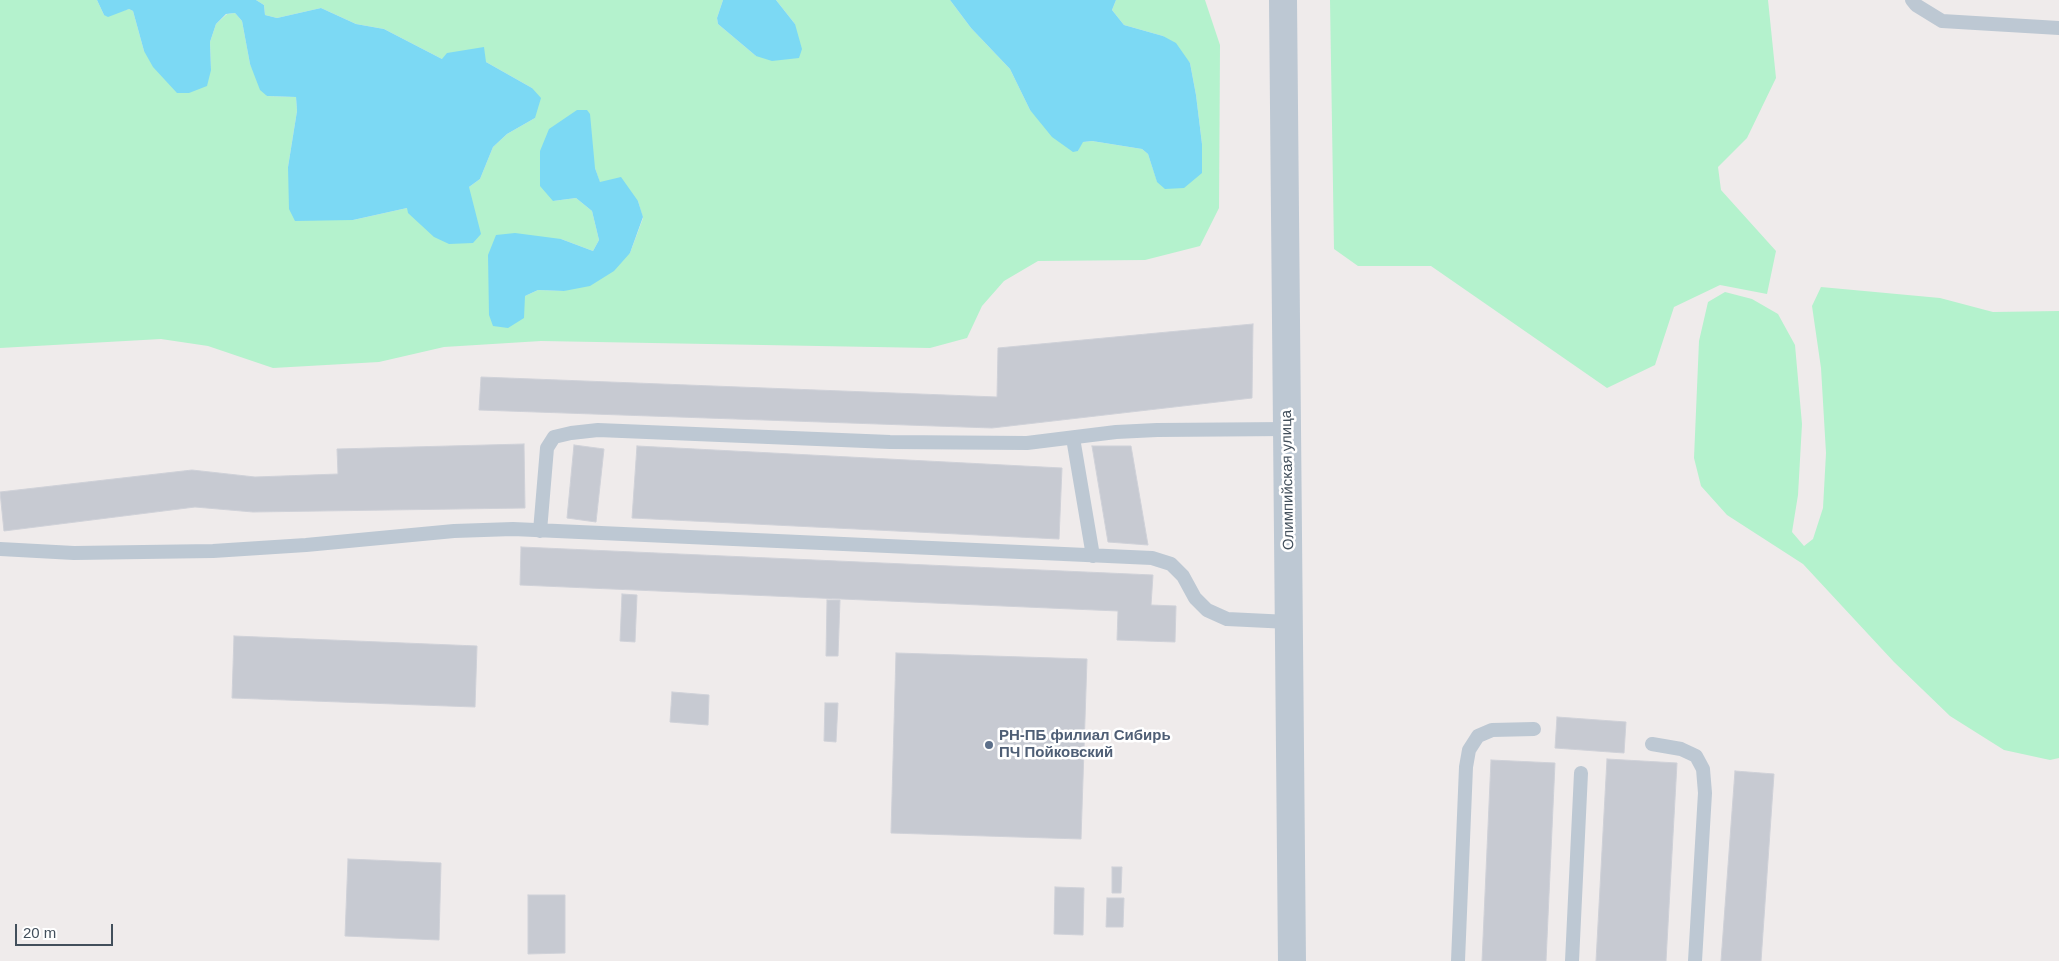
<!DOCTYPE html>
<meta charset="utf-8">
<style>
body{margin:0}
#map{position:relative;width:2059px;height:961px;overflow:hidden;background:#efebeb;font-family:Arial,sans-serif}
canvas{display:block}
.scale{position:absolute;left:15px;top:924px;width:98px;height:22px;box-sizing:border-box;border:2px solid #424f5b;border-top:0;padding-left:6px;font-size:15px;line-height:18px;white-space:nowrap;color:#424f5b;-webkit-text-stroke:4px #fff;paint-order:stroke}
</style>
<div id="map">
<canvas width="2059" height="961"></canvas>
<div class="scale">20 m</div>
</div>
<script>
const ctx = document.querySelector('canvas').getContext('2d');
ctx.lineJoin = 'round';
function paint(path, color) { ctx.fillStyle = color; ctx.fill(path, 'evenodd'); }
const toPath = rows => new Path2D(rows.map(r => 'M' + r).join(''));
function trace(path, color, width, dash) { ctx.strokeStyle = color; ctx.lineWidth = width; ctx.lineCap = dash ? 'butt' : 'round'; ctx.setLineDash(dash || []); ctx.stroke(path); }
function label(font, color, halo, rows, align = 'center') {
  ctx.font = font + ' Arial,sans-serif'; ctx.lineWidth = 5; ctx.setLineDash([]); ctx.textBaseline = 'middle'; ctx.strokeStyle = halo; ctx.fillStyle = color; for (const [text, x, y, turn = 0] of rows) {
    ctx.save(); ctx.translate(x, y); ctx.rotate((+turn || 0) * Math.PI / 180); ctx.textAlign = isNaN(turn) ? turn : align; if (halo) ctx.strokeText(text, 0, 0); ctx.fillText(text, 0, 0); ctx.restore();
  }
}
paint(toPath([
 [0,0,97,0,104,15,129,9,133,11,144,51,211,70,210,42,216,24,227,14,235,13,242,21,250,64,267,96,296,97,297,111,288,167,353,220,407,208,469,187,480,179,493,147,507,134,535,118,532,88,486,62,442,59,384,29,356,24,321,8,277,18,265,15,264,5,256,0,723,0,717,18,718,24,756,56,795,24,776,0,950,0,971,28,1010,69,1030,110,1078,151,1082,142,1092,141,1142,149,1148,154,1157,181,1202,144,1196,95,1190,63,1163,36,1124,25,1112,10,1116,0,1205,0,1220,45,1219,208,1200,246,1145,260,1038,261,1004,281,982,306,967,338,930,348,541,341,444,347,379,362,273,368,208,346,161,339,0,348],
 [595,168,600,183,638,201,643,218,630,253,564,291,538,290,525,296,561,239,593,251,599,240,592,211,576,198,553,201],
 [1330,0,1768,0,1776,78,1747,138,1718,167,1721,190,1776,251,1767,294,1720,285,1674,307,1655,365,1607,388,1431,266,1358,266,1334,249],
 [1821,287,1940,298,1993,312,2059,311,2059,758,2050,760,2004,750,1950,716,1894,662,1803,564,1727,515,1701,486,1694,458,1699,341,1708,302,1725,292,1752,299,1778,314,1795,345,1802,424,1798,495,1792,532,1804,546,1813,539,1823,508,1826,453,1821,368,1812,306]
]), '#b4f2cd');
paint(toPath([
 [97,0,256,0,264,5,265,15,277,18,321,8,356,24,384,29,442,59,447,53,484,47,486,62,532,88,541,98,535,118,507,134,493,147,480,179,469,187,481,234,473,243,449,244,434,237,408,213,407,208,353,220,295,221,289,209,288,167,297,111,296,97,267,96,260,90,250,64,242,21,235,13,226,14,216,24,210,42,211,70,207,86,189,93,177,93,153,67,144,51,133,11,129,9,108,17,104,15],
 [723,0,776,0,795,24,802,49,799,58,772,61,756,56,718,24,717,18],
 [950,0,1116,0,1112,10,1124,25,1163,36,1176,43,1190,63,1196,95,1202,144,1202,173,1184,188,1165,189,1157,182,1148,154,1142,149,1092,141,1083,142,1078,151,1073,152,1052,137,1030,110,1010,69,971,28],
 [577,110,587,110,590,114,595,168,600,182,621,177,638,201,643,217,630,253,614,271,590,286,564,291,538,290,525,296,524,318,508,328,493,326,489,315,488,255,496,235,515,233,561,239,593,251,599,240,592,211,576,198,553,201,540,186,540,151,549,129]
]), '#7cd9f4');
const building = toPath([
 [1253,324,1252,398,992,428,479,410,481,377,997,397,998,348,1253,324],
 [524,444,525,508,253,512,195,507,4,531,0,492,192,470,255,477,338,474,337,449,524,444],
 [574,445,604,449,596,522,567,518,574,445],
 [637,446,1062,468,1059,539,632,518,637,446],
 [1092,446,1131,446,1148,545,1108,542,1092,446],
 [521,547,1153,575,1151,605,1176,606,1175,642,1117,640,1118,611,520,585,521,547],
 [622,594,637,595,635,642,620,641,622,594],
 [827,600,840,600,838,656,826,656,827,600],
 [234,636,477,646,475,707,232,698,234,636],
 [896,653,1087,659,1081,839,891,833,896,653],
 [672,692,709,695,708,725,670,722,672,692],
 [825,703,838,703,836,742,824,741,825,703],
 [1557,717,1626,722,1624,753,1555,748,1557,717],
 [1607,759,1677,763,1666,961,1596,961,1607,759],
 [1491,760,1555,763,1546,961,1482,961,1491,760],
 [1735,771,1774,774,1761,961,1721,961,1735,771],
 [348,859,441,863,439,940,345,936,348,859],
 [1112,867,1122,867,1121,893,1112,893,1112,867],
 [1055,887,1084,888,1083,935,1054,934,1055,887],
 [528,895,565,895,565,953,528,954,528,895],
 [1107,898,1124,898,1123,927,1106,927,1107,898]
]);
paint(building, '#c7cad2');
trace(building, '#cfd1d8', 1);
trace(toPath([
 [1912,0,1916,5,1942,21,2059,28],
 [1073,438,1093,556],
 [540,531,547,448,554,437,571,433,598,430,890,442,1027,443,1116,432,1157,430,1287,429],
 [0,549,74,553,213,551,306,545,454,531,513,529,1152,558,1171,564,1183,576,1195,598,1207,610,1227,619,1289,622],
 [1652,744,1681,749,1696,756,1703,769,1705,793,1695,961],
 [1458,961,1466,767,1469,750,1478,736,1492,730,1534,729],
 [1572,961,1581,773]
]), '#bdc8d3', 14);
trace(toPath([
 [1283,0,1292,961]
]), '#bdc8d3', 28);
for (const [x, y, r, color] of [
 [989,745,5,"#5c6f8a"]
]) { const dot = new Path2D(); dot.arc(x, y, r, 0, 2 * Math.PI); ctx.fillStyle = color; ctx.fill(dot); trace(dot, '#fff', 2); }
label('15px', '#424f5b', '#fff', [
 ["Олимпийская улица",1288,480,-91]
]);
label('bold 15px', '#4e5e75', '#fff', [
 ["РН-ПБ филиал Сибирь",999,736],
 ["ПЧ Пойковский",999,753]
], 'left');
</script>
